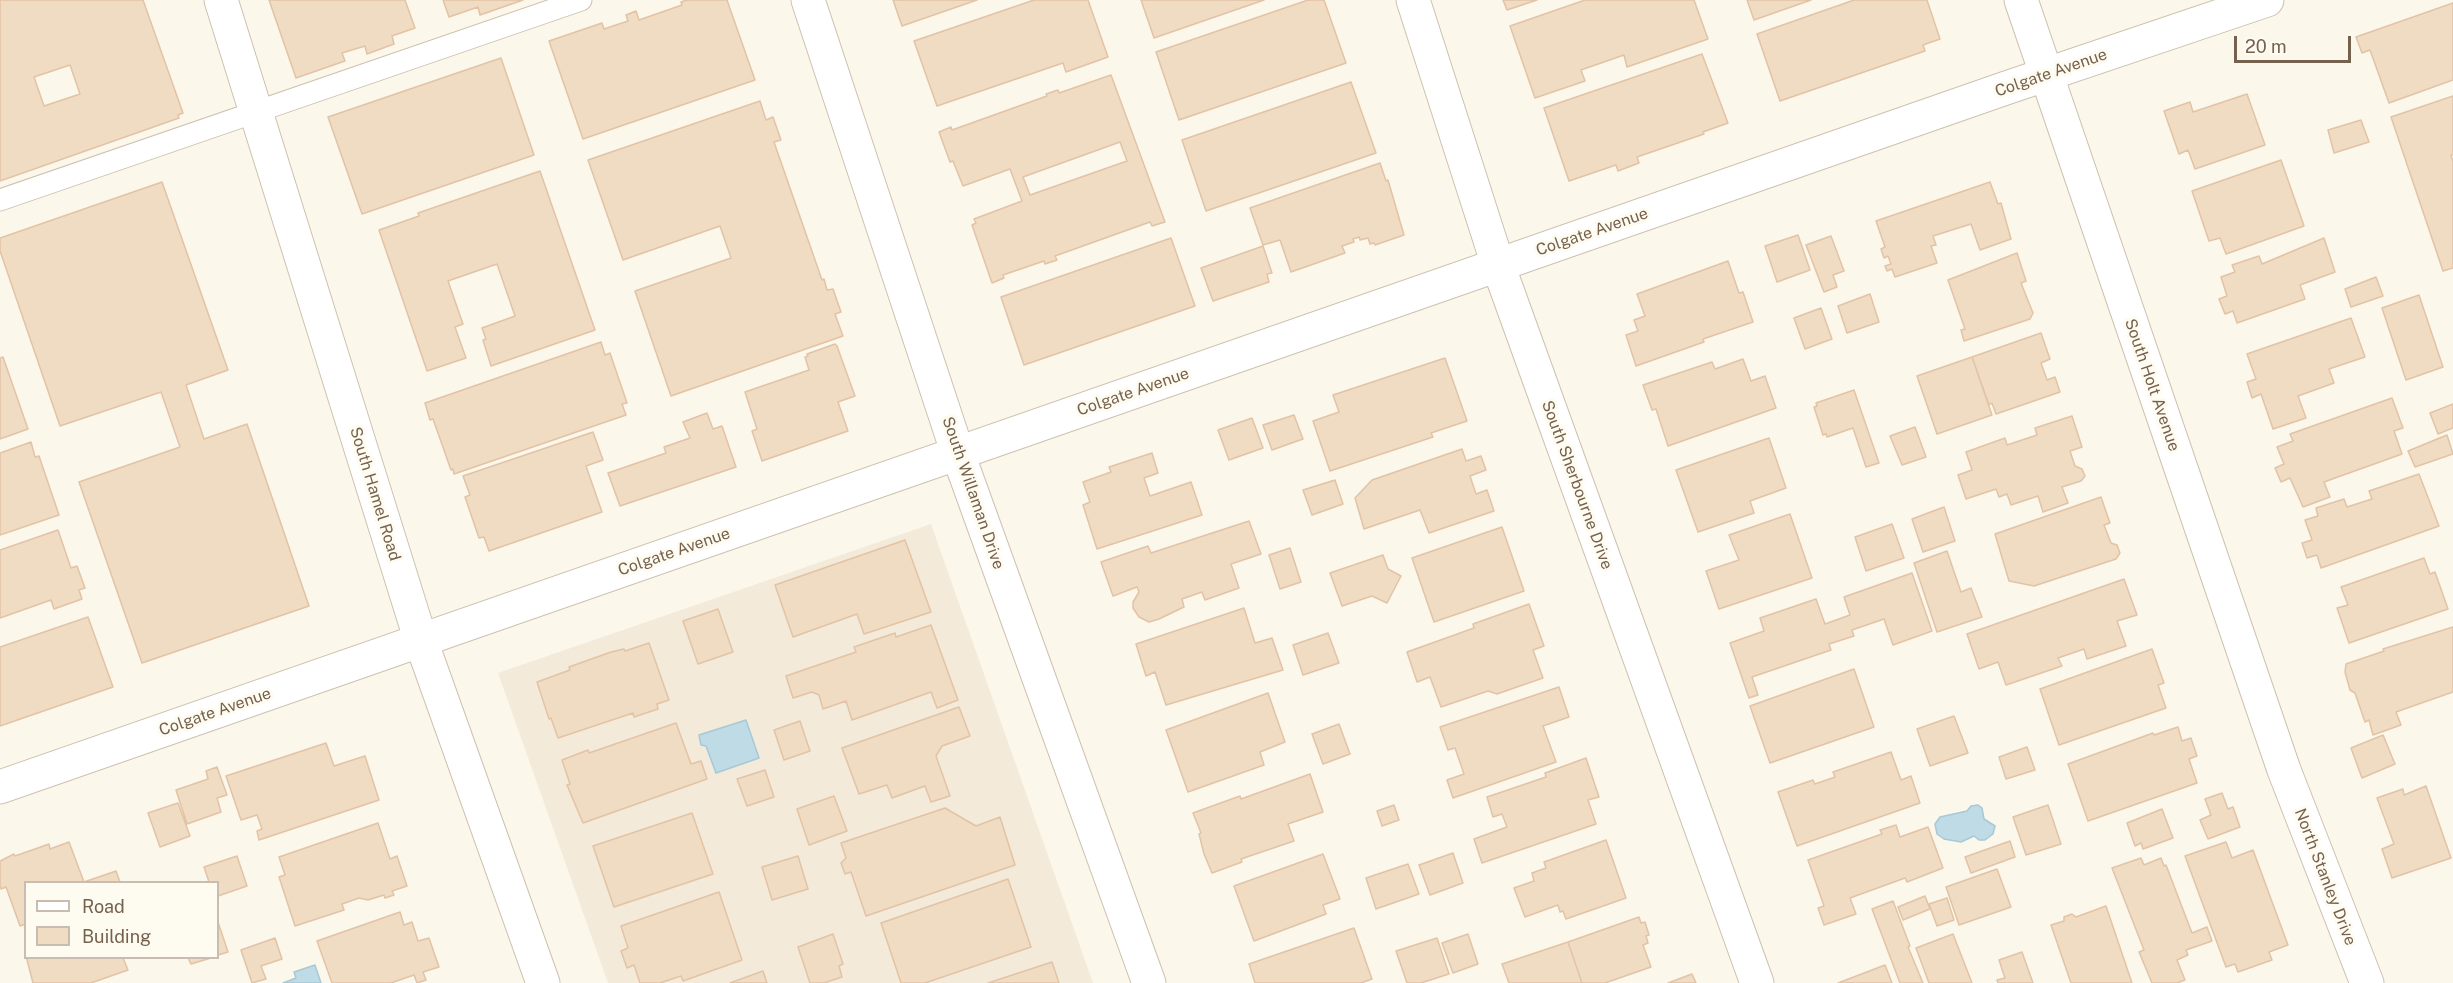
<!DOCTYPE html>
<style>
body{margin:0}
#map{position:relative;width:2453px;height:983px;overflow:hidden;background:#fcf7eb;font-family:"Public Sans",sans-serif}
canvas{display:block}
.legend{position:absolute;left:24px;top:881px;width:195px;height:78px;box-sizing:border-box;background:#fefbf1;border:2px solid #c8bdb0;margin:0;padding:8px 10px;list-style:none;font-size:18px;color:#76614e}
.legend li{display:flex;align-items:center;gap:12px;height:30px}
.legend b{width:30px;border:2px solid #c8bdb0}
.scale{position:absolute;left:2234px;top:36px;width:117px;height:27px;box-sizing:border-box;border:3px solid #76614e;border-top:0;padding-left:8px;font-size:18px;line-height:21px;white-space:nowrap;color:#76614e;-webkit-text-stroke:4px #fefbf1;paint-order:stroke}
</style>
<div id="map">
<canvas width="2453" height="983"></canvas>
<ul class="legend">
<li><b style="height:8px;background:#fff"></b>Road</li>
<li><b style="height:16px;background:#f0dbc3"></b>Building</li>
</ul>
<div class="scale">20 m</div>
</div>
<script>
const ctx = document.querySelector('canvas').getContext('2d');
ctx.lineJoin = 'round';
function paint(path, color) { ctx.fillStyle = color; ctx.fill(path, 'evenodd'); }
const toPath = rows => new Path2D(rows.map(r => 'M' + r).join(''));
function trace(path, color, width, dash) { ctx.strokeStyle = color; ctx.lineWidth = width; ctx.lineCap = dash ? 'butt' : 'round'; ctx.setLineDash(dash || []); ctx.stroke(path); }
function label(font, color, halo, rows, align = 'center') {
  ctx.font = font + ' "Public Sans",sans-serif'; ctx.lineWidth = 6; ctx.setLineDash([]); ctx.textBaseline = 'middle'; ctx.strokeStyle = halo; ctx.fillStyle = color; for (const [text, x, y, turn = 0] of rows) {
    ctx.save(); ctx.translate(x, y); ctx.rotate((+turn || 0) * Math.PI / 180); ctx.textAlign = isNaN(turn) ? turn : align; if (halo) ctx.strokeText(text, 0, 0); ctx.fillText(text, 0, 0); ctx.restore();
  }
}
paint(toPath([
 [931,524,1093,983,608,983,498,673]
]), '#f3ead9');
const water = toPath([
 [746,720,759,758,716,773,706,746,701,745,699,735,746,720],
 [1978,805,1982,808,1984,819,1995,826,1993,834,1985,840,1979,840,1974,836,1961,842,1944,839,1937,834,1935,824,1940,817,1967,811,1971,806,1978,805],
 [315,965,321,983,283,983,296,978,294,972,315,965]
]);
paint(water, '#bfdbe5');
trace(water, '#a6c9d7', 1.5);
const building = toPath([
 [0,0,143,0,183,113,178,115,179,118,0,181,0,0],
 [70,65,80,94,44,106,34,77,70,65],
 [269,0,405,0,415,28,392,36,394,44,367,54,365,46,342,53,345,61,296,78,269,0],
 [443,0,523,0,480,15,478,7,449,17,443,0],
 [687,0,727,0,755,80,583,139,549,41,602,23,604,29,628,21,626,15,636,11,639,20,682,5,681,2,687,0],
 [893,0,977,0,902,26,893,0],
 [1034,0,1088,0,1108,57,1066,72,1063,63,937,106,914,41,1034,0],
 [1141,0,1264,0,1154,38,1141,0],
 [1308,0,1324,0,1346,63,1179,120,1156,52,1308,0],
 [1503,0,1537,0,1507,10,1503,0],
 [1585,0,1694,0,1708,39,1627,67,1624,55,1581,70,1585,81,1535,98,1510,26,1585,0],
 [1747,0,1811,0,1754,20,1747,0],
 [1854,0,1927,0,1940,39,1923,45,1925,51,1780,101,1757,34,1854,0],
 [2453,3,2453,80,2389,103,2370,50,2362,53,2356,37,2453,3],
 [1702,54,1728,123,1703,132,1704,134,1637,157,1639,163,1618,171,1616,165,1569,181,1544,108,1702,54],
 [501,58,534,155,362,214,328,117,501,58],
 [1111,75,1165,222,1152,226,1150,222,1055,256,1057,260,1045,264,1044,261,1003,275,1004,278,992,283,972,225,976,223,974,219,1022,201,1010,169,963,186,953,161,950,162,939,132,951,127,952,130,1047,96,1046,94,1058,90,1059,93,1111,75],
 [1120,142,1127,161,1030,195,1023,177,1120,142],
 [1351,82,1376,153,1206,211,1182,140,1351,82],
 [2247,94,2265,145,2195,169,2188,150,2179,154,2164,111,2190,102,2193,112,2247,94],
 [2453,96,2453,155,2451,155,2453,162,2453,268,2443,271,2391,117,2453,96],
 [760,101,766,120,773,117,781,140,774,142,822,280,824,279,827,290,833,289,841,312,835,314,843,336,671,396,635,291,731,258,720,226,623,260,588,160,760,101],
 [2361,120,2369,142,2334,153,2328,130,2361,120],
 [2281,160,2304,226,2226,254,2220,238,2209,241,2192,191,2281,160],
 [1380,163,1386,181,1388,180,1404,235,1375,245,1374,243,1370,244,1368,238,1360,240,1359,237,1353,239,1354,242,1342,246,1345,253,1291,272,1280,240,1263,245,1250,208,1380,163],
 [540,171,595,330,491,366,483,340,486,339,482,328,515,316,497,264,448,281,463,324,455,327,466,358,427,371,379,230,419,216,418,213,540,171],
 [162,182,228,370,186,385,204,439,247,424,309,606,142,663,79,482,180,447,161,392,60,426,0,251,0,238,162,182],
 [1990,182,1998,204,2001,203,2011,239,1980,250,1971,224,1933,236,1936,245,1931,246,1937,263,1895,277,1892,269,1887,271,1885,266,1891,264,1888,256,1884,258,1881,249,1885,247,1876,221,1990,182],
 [1798,235,1810,270,1777,282,1765,246,1798,235],
 [1831,236,1844,271,1833,275,1837,287,1824,292,1806,245,1831,236],
 [1171,238,1195,306,1024,365,1001,297,1171,238],
 [2324,238,2335,272,2300,285,2305,299,2237,323,2233,311,2225,314,2219,299,2227,296,2221,277,2235,272,2232,265,2259,256,2262,264,2324,238],
 [1263,246,1272,273,1267,274,1269,282,1213,301,1201,268,1263,246],
 [2017,253,2026,281,2021,283,2033,313,2030,319,1964,341,1961,330,1965,329,1948,280,2017,253],
 [1728,261,1739,293,1743,292,1753,322,1703,339,1704,342,1636,366,1626,335,1638,331,1634,320,1645,316,1637,294,1728,261],
 [2376,277,2383,296,2351,307,2345,289,2376,277],
 [1870,294,1879,322,1847,333,1838,306,1870,294],
 [2419,295,2443,367,2406,380,2382,308,2419,295],
 [1821,308,1832,339,1805,349,1794,318,1821,308],
 [2351,318,2365,357,2329,369,2334,383,2298,396,2306,418,2273,429,2261,394,2252,398,2247,382,2256,379,2247,354,2351,318],
 [2041,333,2050,359,2041,363,2047,380,2055,377,2060,392,1996,414,1992,403,1989,405,1972,357,2041,333],
 [601,342,605,355,610,353,627,403,622,404,626,415,454,474,453,469,451,470,433,419,430,420,425,403,601,342],
 [835,344,837,346,855,396,838,402,848,431,762,461,752,431,757,429,745,392,809,370,805,357,808,356,807,354,835,344],
 [3,357,28,429,0,439,0,358,3,357],
 [1972,357,1992,415,1937,434,1917,376,1972,357],
 [1445,358,1467,421,1431,433,1433,437,1330,471,1313,421,1339,412,1333,395,1445,358],
 [1743,359,1751,381,1765,376,1776,408,1668,446,1656,409,1652,410,1643,385,1712,362,1715,369,1743,359],
 [1854,390,1879,463,1866,467,1853,428,1827,437,1826,434,1823,435,1814,407,1817,406,1816,403,1854,390],
 [2392,398,2403,428,2394,431,2402,454,2324,482,2330,497,2303,507,2290,478,2281,482,2275,468,2284,464,2277,447,2293,441,2290,434,2392,398],
 [2453,404,2453,428,2438,434,2430,413,2453,404],
 [707,413,713,429,722,426,736,467,620,506,608,473,666,453,664,447,690,438,683,422,707,413],
 [1294,415,1303,439,1272,450,1263,425,1294,415],
 [2072,416,2082,447,2070,451,2075,466,2082,469,2085,476,2081,481,2062,487,2068,503,2043,512,2038,496,2011,505,2007,494,1999,497,1996,489,1966,499,1958,475,1972,470,1966,452,2005,438,2007,445,2037,435,2035,428,2072,416],
 [1252,418,1263,448,1229,460,1218,430,1252,418],
 [1915,427,1926,457,1902,465,1890,436,1915,427],
 [593,432,603,460,586,466,602,512,489,551,484,537,479,538,465,497,470,495,463,476,593,432],
 [2447,435,2453,454,2415,467,2408,451,2447,435],
 [1769,438,1786,488,1750,501,1754,513,1698,532,1676,470,1769,438],
 [31,442,35,457,39,456,59,515,0,535,0,453,31,442],
 [1462,449,1466,461,1481,456,1486,470,1470,476,1476,494,1487,490,1494,511,1429,533,1420,510,1364,529,1355,498,1372,480,1462,449],
 [1152,453,1158,473,1144,478,1150,496,1191,482,1202,515,1097,549,1083,505,1090,502,1083,482,1111,472,1109,467,1152,453],
 [2419,474,2439,526,2321,568,2317,555,2307,558,2302,543,2312,540,2305,520,2318,516,2316,508,2344,499,2347,507,2372,499,2369,491,2419,474],
 [1335,480,1343,504,1312,515,1303,490,1335,480],
 [2101,497,2110,523,2104,525,2111,543,2117,545,2120,553,2116,559,2034,586,2009,581,1995,534,2101,497],
 [1944,507,1955,541,1923,552,1912,519,1944,507],
 [1790,514,1812,578,1719,609,1706,571,1739,560,1729,535,1790,514],
 [1249,521,1261,554,1231,564,1239,588,1205,600,1202,592,1182,599,1184,607,1159,619,1149,622,1139,617,1133,608,1133,602,1139,592,1137,587,1113,596,1101,562,1148,546,1151,553,1249,521],
 [1892,524,1904,558,1866,571,1855,537,1892,524],
 [1502,527,1524,591,1434,622,1412,558,1502,527],
 [58,530,71,568,77,566,85,588,79,590,82,599,54,609,51,600,0,618,0,550,58,530],
 [905,540,931,612,864,634,857,614,793,637,775,585,905,540],
 [1290,548,1301,582,1280,589,1269,555,1290,548],
 [1947,551,1961,592,1971,588,1982,617,1937,632,1914,563,1947,551],
 [1383,555,1388,569,1401,576,1387,603,1372,596,1342,606,1330,573,1383,555],
 [2424,558,2430,574,2435,572,2448,609,2349,643,2337,608,2348,605,2341,587,2424,558],
 [1912,573,1932,631,1893,645,1884,619,1852,630,1854,636,1829,644,1831,650,1752,677,1758,695,1749,698,1730,643,1764,631,1760,618,1816,599,1825,624,1850,615,1844,597,1912,573],
 [2124,579,2137,615,2117,621,2126,646,2087,659,2084,649,2058,658,2062,666,2006,685,1998,662,1979,669,1967,634,2124,579],
 [1529,604,1544,646,1533,650,1543,678,1497,694,1488,691,1441,707,1430,677,1417,682,1407,652,1474,628,1473,624,1529,604],
 [1244,608,1255,643,1272,638,1283,670,1166,705,1155,672,1146,676,1136,644,1244,608],
 [718,609,733,652,698,664,683,621,718,609],
 [88,617,113,687,0,726,0,647,88,617],
 [931,625,958,700,937,708,931,692,852,720,846,701,823,709,819,695,812,692,793,698,786,676,856,652,854,647,895,633,896,637,931,625],
 [2453,627,2453,692,2396,712,2401,725,2373,735,2369,720,2365,722,2355,693,2350,690,2345,672,2346,664,2384,651,2383,649,2453,627],
 [1328,633,1339,663,1303,675,1293,645,1328,633],
 [649,643,669,700,657,704,658,709,634,717,633,713,558,738,551,718,549,719,537,682,570,670,569,667,611,652,624,649,625,651,649,643],
 [2152,649,2164,683,2158,685,2166,708,2059,745,2040,689,2152,649],
 [1854,669,1874,727,1770,763,1750,706,1854,669],
 [1559,687,1569,717,1543,726,1556,762,1453,798,1447,780,1464,774,1455,748,1448,750,1440,727,1559,687],
 [1268,693,1285,742,1260,752,1264,765,1188,792,1166,730,1268,693],
 [959,707,970,736,942,746,936,756,950,796,931,802,925,786,892,798,887,785,859,794,842,748,959,707],
 [1954,716,1968,753,1930,766,1917,729,1954,716],
 [800,721,810,751,784,760,774,730,800,721],
 [676,723,691,764,701,761,707,779,583,823,567,785,570,784,562,760,588,750,589,753,676,723],
 [1339,724,1350,754,1323,764,1312,734,1339,724],
 [2178,727,2182,741,2191,738,2197,756,2189,759,2197,783,2088,821,2068,764,2153,733,2154,735,2178,727],
 [2383,735,2395,764,2362,778,2351,748,2383,735],
 [326,743,334,766,365,756,379,800,259,840,257,831,262,829,257,815,241,820,226,776,326,743],
 [2027,747,2035,770,2006,779,1999,757,2027,747],
 [1891,752,1901,780,1911,776,1920,803,1797,846,1778,792,1813,780,1815,784,1835,777,1833,772,1891,752],
 [1586,758,1599,797,1588,800,1596,824,1482,863,1474,839,1507,827,1502,814,1493,817,1487,797,1546,777,1545,773,1586,758],
 [217,767,227,795,217,798,221,812,187,824,176,790,208,779,206,771,217,767],
 [765,770,774,797,747,806,737,779,765,770],
 [1310,774,1323,812,1288,824,1294,841,1241,859,1242,862,1212,873,1204,854,1199,834,1201,833,1193,813,1240,796,1241,799,1310,774],
 [2426,786,2451,858,2392,878,2382,849,2394,844,2377,798,2403,789,2404,795,2426,786],
 [2222,793,2228,809,2233,807,2240,827,2208,839,2200,820,2211,815,2205,799,2222,793],
 [834,796,847,831,809,845,797,809,834,796],
 [178,803,190,836,160,847,148,813,178,803],
 [1394,805,1399,820,1382,826,1377,811,1394,805],
 [2048,805,2061,844,2026,855,2013,817,2048,805],
 [945,808,976,826,1000,817,1015,865,866,916,851,872,845,874,841,863,846,858,841,843,945,808],
 [2162,809,2173,838,2143,849,2141,843,2135,846,2127,823,2162,809],
 [692,813,713,874,614,907,593,846,692,813],
 [378,823,390,859,397,856,407,886,392,891,394,895,385,898,384,895,368,900,359,898,342,904,344,910,295,926,279,877,285,875,279,857,378,823],
 [1896,825,1900,837,1928,827,1943,868,1907,882,1905,878,1850,898,1856,914,1824,925,1818,908,1824,906,1808,860,1882,834,1880,830,1896,825],
 [1606,840,1626,898,1566,919,1563,911,1560,912,1558,905,1525,917,1514,888,1534,881,1532,873,1546,868,1544,862,1606,840],
 [2010,841,2015,857,1971,873,1965,857,2010,841],
 [69,842,84,882,26,882,26,924,20,926,6,887,1,889,0,885,0,861,14,854,15,856,49,844,50,849,69,842],
 [2226,842,2232,858,2253,850,2288,945,2269,952,2272,960,2238,972,2235,964,2226,967,2185,856,2226,842],
 [1453,853,1463,883,1430,895,1419,865,1453,853],
 [1323,854,1340,899,1323,905,1326,914,1254,941,1234,886,1323,854],
 [237,856,247,886,218,896,218,882,209,882,204,867,237,856],
 [798,856,808,889,772,900,762,867,798,856],
 [2141,858,2144,865,2161,858,2164,866,2166,865,2192,933,2207,927,2212,941,2186,950,2188,955,2177,960,2185,980,2177,983,2152,983,2139,952,2144,950,2112,868,2141,858],
 [1408,864,1419,894,1376,909,1366,878,1408,864],
 [1997,869,2011,907,1959,925,1946,887,1997,869],
 [116,871,120,882,84,882,116,871],
 [1008,879,1031,947,925,983,901,983,881,923,1008,879],
 [719,892,742,960,683,981,681,976,660,983,640,983,634,965,627,968,621,951,628,948,621,926,719,892],
 [1925,896,1930,909,1903,920,1898,907,1925,896],
 [1947,898,1954,920,1937,926,1929,904,1947,898],
 [1893,901,1910,946,1908,947,1923,983,1900,983,1872,909,1893,901],
 [2106,906,2132,983,2071,983,2051,925,2064,921,2064,917,2072,914,2076,917,2106,906],
 [400,912,404,925,412,922,418,941,429,938,439,967,423,972,426,980,417,983,414,975,391,983,332,983,317,941,400,912],
 [1639,917,1641,923,1645,922,1649,935,1646,936,1648,943,1643,945,1651,967,1605,983,1582,983,1568,942,1639,917],
 [218,922,228,952,218,955,218,922],
 [1354,928,1372,979,1361,983,1255,983,1249,964,1354,928],
 [833,934,843,964,839,966,842,977,824,983,810,983,798,947,833,934],
 [1468,934,1478,964,1453,973,1442,943,1468,934],
 [1953,934,1972,983,1929,983,1916,948,1953,934],
 [275,938,282,959,261,966,266,979,252,983,241,950,275,938],
 [1437,938,1449,974,1421,983,1407,983,1396,951,1437,938],
 [1568,942,1582,983,1509,983,1502,964,1568,942],
 [2022,952,2033,983,1998,983,1997,980,2005,978,1999,960,2022,952],
 [26,956,123,958,128,970,91,983,33,983,26,956],
 [188,958,211,958,191,964,188,958],
 [1052,962,1059,983,988,983,1052,962],
 [1885,965,1892,983,1838,983,1885,965],
 [763,971,767,983,730,983,763,971],
 [1692,974,1696,983,1668,983,1692,974]
]);
paint(building, '#f0dbc3');
trace(building, '#e2c3a5', 1.5);
const lane = toPath([
 [0,200,581,0]
]);
const street = toPath([
 [221,0,421,641,543,983],
 [808,0,958,454,1149,983],
 [1413,0,1498,265,1757,983],
 [2021,0,2284,770,2367,983],
 [0,787,2006,88,2267,0]
]);
trace(lane, '#cec1b0', 23);
trace(street, '#cec1b0', 35);
trace(lane, '#fff', 21);
trace(street, '#fff', 33);
label('16px', '#76614e', '#fefbf1', [
 ["Colgate Avenue",2051,73,-19],
 ["Colgate Avenue",1592,232,-19],
 ["South Holt Avenue",2152,385,71],
 ["Colgate Avenue",1133,392,-19],
 ["South Sherbourne Drive",1577,485,70],
 ["South Willaman Drive",973,493,71],
 ["South Hamel Road",375,494,73],
 ["Colgate Avenue",674,552,-19],
 ["Colgate Avenue",215,712,-19],
 ["North Stanley Drive",2325,877,69]
]);
</script>
